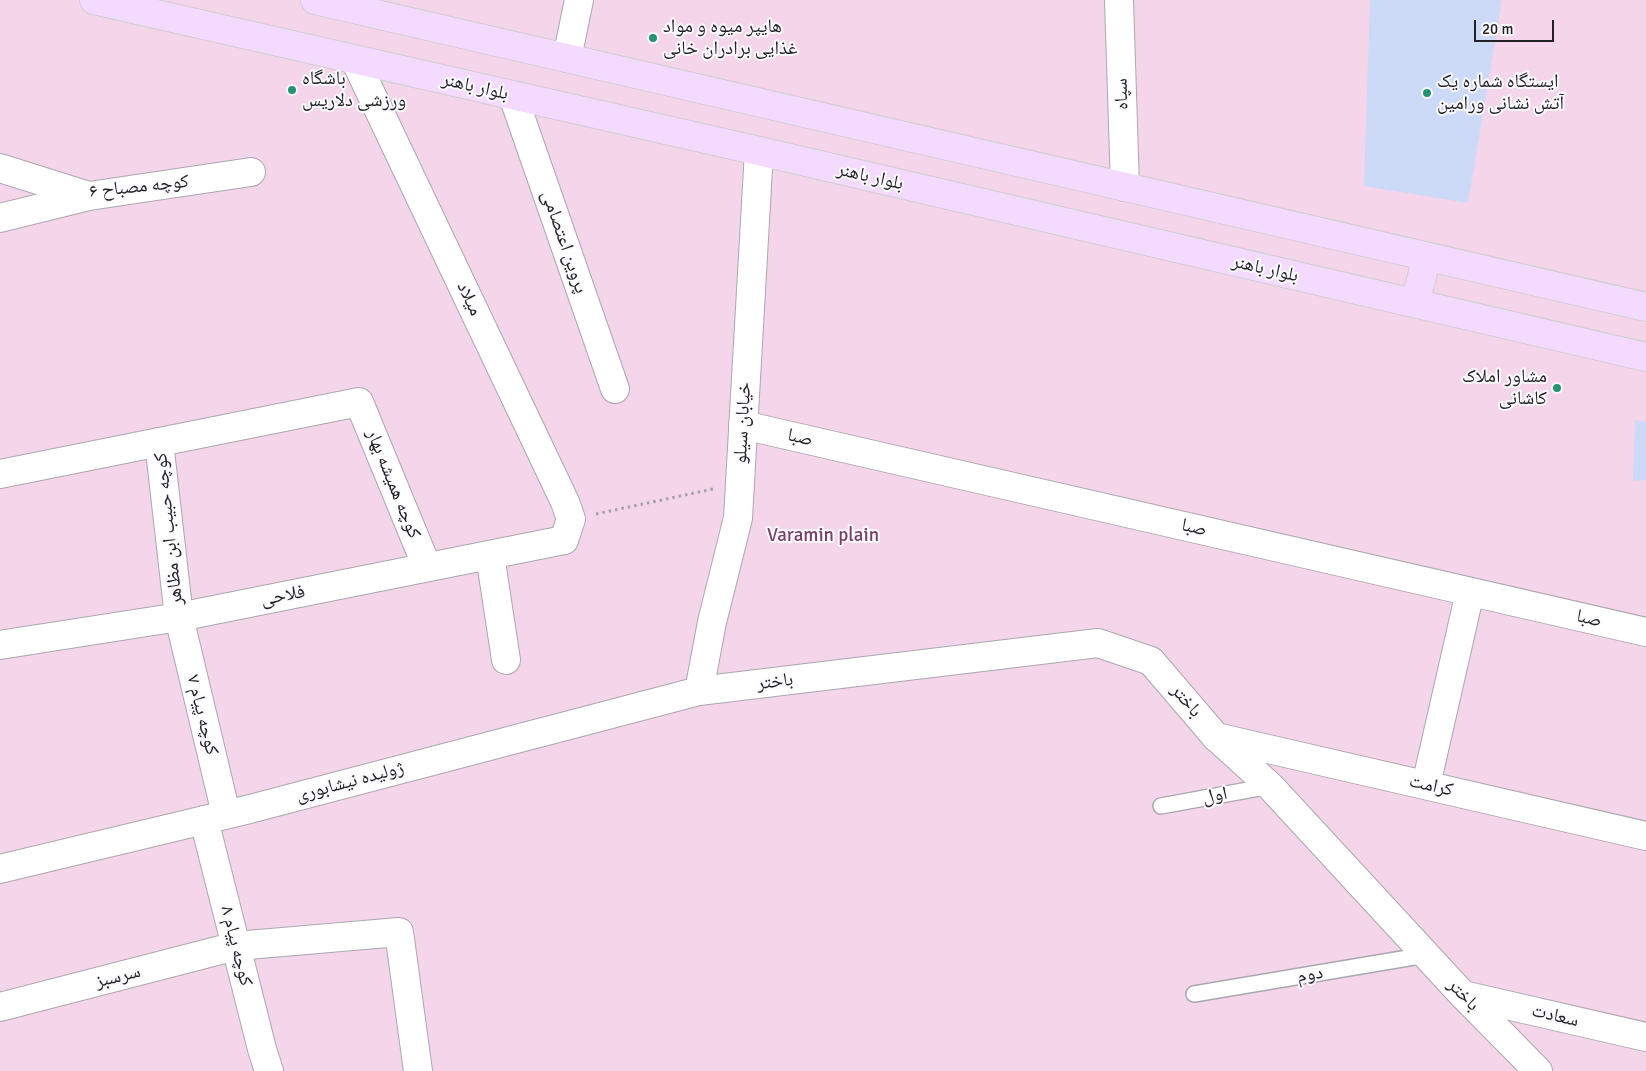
<!DOCTYPE html>
<meta charset="utf-8">
<style>
body{margin:0}
#map{position:relative;width:1646px;height:1071px;overflow:hidden;background:#eeedf7;font-family:Signika,sans-serif}
canvas{display:block}
.scale{position:absolute;left:1474px;top:20px;width:80px;height:22px;box-sizing:border-box;border:2px solid #212124;border-top:0;padding-left:6px;font-size:15px;line-height:18px;white-space:nowrap;color:#212124;-webkit-text-stroke:4px #fbfbff;paint-order:stroke}
</style>
<div id="map">
<canvas width="1646" height="1071"></canvas>
<div class="scale">20 m</div>
</div>
<script>
const ctx = document.querySelector('canvas').getContext('2d');
ctx.lineJoin = 'round';
function paint(path, color) { ctx.fillStyle = color; ctx.fill(path, 'evenodd'); }
const toPath = rows => new Path2D(rows.map(r => 'M' + r).join(''));
function trace(path, color, width, dash) { ctx.strokeStyle = color; ctx.lineWidth = width; ctx.lineCap = dash ? 'butt' : 'round'; ctx.setLineDash(dash || []); ctx.stroke(path); }
function label(font, color, halo, rows, align = 'center') {
  ctx.font = font + ' Signika,"Noto Naskh Arabic",sans-serif'; ctx.lineWidth = 4; ctx.setLineDash([]); ctx.textBaseline = 'middle'; ctx.strokeStyle = halo; ctx.fillStyle = color; for (const [text, x, y, turn = 0] of rows) {
    ctx.save(); ctx.translate(x, y); ctx.rotate((+turn || 0) * Math.PI / 180); ctx.textAlign = isNaN(turn) ? turn : align; if (halo) ctx.strokeText(text, 0, 0); ctx.fillText(text, 0, 0); ctx.restore();
  }
}
paint(toPath([
 [0,0,1646,0,1646,1071,0,1071]
]), '#f4d5e9');
paint(toPath([
 [1370,0,1502,0,1468,203,1364,186],
 [1635,420,1646,422,1646,480,1633,481]
]), '#cddaf7');
const lane = toPath([
 [1161,806,1270,786],
 [1194,994,1426,955]
]);
const street = toPath([
 [1119,0,1125,187],
 [567,58,579,0],
 [355,60,565,502,571,519,564,540],
 [513,96,615,389],
 [0,168,89,196,251,172],
 [0,218,89,196],
 [743,425,1646,632],
 [159,442,179,617,226,814],
 [0,474,359,402,427,567],
 [490,555,506,660],
 [1216,737,1646,836],
 [1426,785,1470,592],
 [204,820,262,1049,269,1071],
 [1463,995,1646,1037],
 [0,1007,236,946,399,932,418,1071]
]);
const secondary = toPath([
 [0,645,179,617,564,540],
 [699,691,712,622,738,518,759,151],
 [0,869,246,810,699,691,1098,643,1151,661,1216,737,1270,786,1463,995,1538,1071]
]);
const primary = toPath([
 [94,0,759,151,1646,357],
 [315,0,1646,307],
 [1415,303,1427,257]
]);
trace(lane, '#a9a8b1', 18);
trace(street, '#a9a8b1', 30);
trace(secondary, '#a9a8b1', 30);
trace(primary, '#cececf', 30);
trace(toPath([
 [596,514,713,489]
]), '#a3a2aa', 3, [2.5, 4]);
trace(lane, '#fff', 15);
trace(street, '#fff', 28);
trace(secondary, '#fff', 28);
trace(primary, '#f3dafe', 28);
for (const [x, y, r, color] of [
 [653,38,5,"#259273"],
 [292,90,5,"#259273"],
 [1427,93,5,"#259273"],
 [1557,388,5,"#259273"]
]) { const dot = new Path2D(); dot.arc(x, y, r, 0, 2 * Math.PI); ctx.fillStyle = color; ctx.fill(dot); trace(dot, '#fbfbff', 2); }
label('19px', '#212124', '#fbfbff', [
 ["هایپر میوه و‌ مواد",663,27],
 ["غذایی برادران خانی",663,49],
 ["باشگاه",302,79],
 ["ورزشی دلاریس",302,101],
 ["ایستگاه شماره یک",1437,82],
 ["آتش نشانی ورامین",1437,104],
 ["مشاور املاک",1547,377,"right"],
 ["کاشانی",1547,399,"right"]
], 'left');
label('19px', '#212124', '#fbfbff', [
 ["بلوار باهنر",475,87,13],
 ["سپاه",1122,94,-92],
 ["بلوار باهنر",870,177,13],
 ["کوچه مصباح ۶",139,187,-6],
 ["پروین اعتصامی",564,242,71],
 ["بلوار باهنر",1265,269,13],
 ["میلاد",469,299,65],
 ["خیابان سیلو",743,423,-87],
 ["صبا",800,438,13],
 ["کوچه همیشه بهار",393,484,68],
 ["صبا",1194,528,13],
 ["کوچه حبیب ابن مظاهر",169,529,-96],
 ["فلاحی",283,596,-11],
 ["صبا",1589,619,13],
 ["باختر",775,682,-7],
 ["باختر",1186,701,50],
 ["کوچه پیام ۷",202,715,76],
 ["ژولیده نیشابوری",350,782,-15],
 ["کرامت",1431,786,13],
 ["اول",1215,796,-11],
 ["کوچه پیام ۸",236,946,76],
 ["دوم",1310,975,-10],
 ["سرسبز",118,977,-14],
 ["باختر",1463,995,46],
 ["سعادت",1555,1016,13]
]);
label('19px', '#793d68', '#fbfbff', [
 ["Varamin plain",823,536]
]);
</script>
